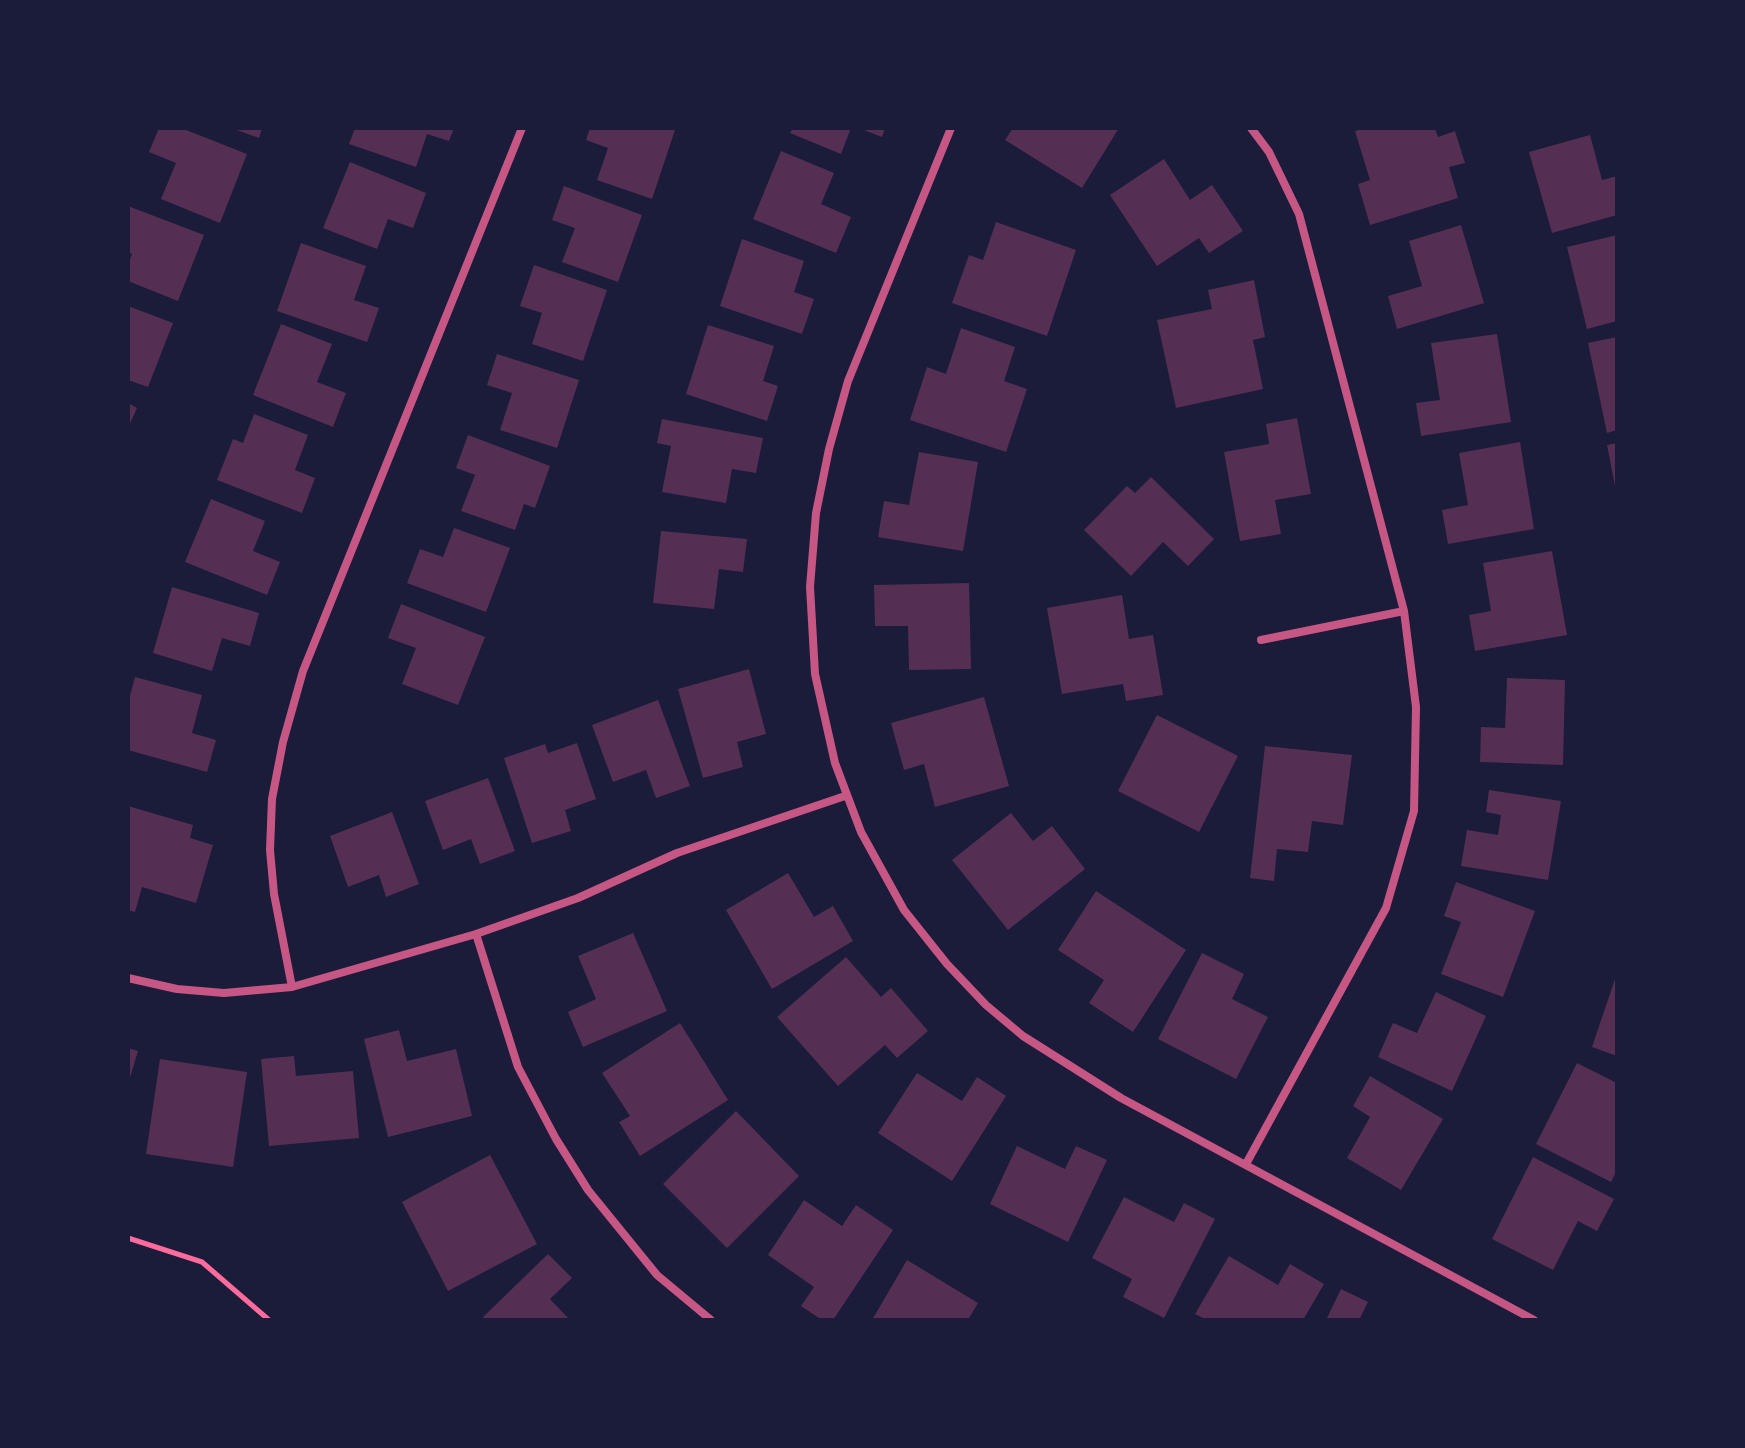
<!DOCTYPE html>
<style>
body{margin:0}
#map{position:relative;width:1745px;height:1448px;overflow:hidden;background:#1b1b3a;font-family:"Open Sans",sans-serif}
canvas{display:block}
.frame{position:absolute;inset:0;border:130px solid #1b1b3a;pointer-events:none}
</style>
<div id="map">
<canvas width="1745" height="1448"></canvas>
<div class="frame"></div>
</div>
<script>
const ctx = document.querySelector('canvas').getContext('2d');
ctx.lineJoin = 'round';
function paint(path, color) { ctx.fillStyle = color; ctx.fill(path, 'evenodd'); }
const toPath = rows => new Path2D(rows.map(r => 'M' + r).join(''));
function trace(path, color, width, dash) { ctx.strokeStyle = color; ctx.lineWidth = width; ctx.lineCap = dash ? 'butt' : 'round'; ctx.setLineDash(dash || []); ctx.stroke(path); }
paint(toPath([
 [159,128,181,128,247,154,220,223,161,199,176,163,149,152],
 [231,128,262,128,259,138],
 [355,128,454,128,449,141,427,134,416,167,349,144],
 [590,128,675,130,652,199,597,180,608,148,586,140],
 [793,128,851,128,841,154,790,133],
 [859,128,885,128,882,137],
 [1013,128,1119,128,1082,188,1005,140],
 [1367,128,1435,128,1438,137,1455,131,1465,163,1449,167,1458,198,1370,225,1358,184,1370,180,1355,131],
 [1590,135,1602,180,1617,176,1617,215,1552,233,1529,152],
 [781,151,834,173,821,204,851,217,836,253,753,219],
 [1164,159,1190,200,1212,185,1243,231,1209,253,1199,238,1157,266,1110,195],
 [350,162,426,193,413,228,388,219,377,249,323,228],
 [564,186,642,215,618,282,562,262,575,228,552,220],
 [128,206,204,235,178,301,128,281,128,264,132,254,128,252],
 [996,222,1076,250,1047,336,952,303,969,255,983,260],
 [1461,225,1484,303,1397,329,1388,296,1422,286,1409,241],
 [1617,235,1617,321,1587,329,1567,247],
 [742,239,804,261,794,292,814,299,802,334,720,306],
 [301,243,366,266,354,300,379,308,367,342,277,311],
 [534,265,607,290,583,361,532,344,542,313,520,306],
 [1254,280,1265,337,1253,340,1263,389,1176,408,1157,320,1212,309,1208,290],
 [128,306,173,323,148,387,128,380],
 [281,324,332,344,317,382,346,393,333,427,253,395],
 [708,325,774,346,763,381,778,386,767,421,686,394],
 [961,328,1015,347,1004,381,1027,389,1006,452,910,420,927,367,946,374],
 [1497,334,1511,422,1421,436,1416,403,1440,400,1431,343],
 [1617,337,1617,430,1607,433,1588,343],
 [497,354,579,380,557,448,500,430,512,393,487,385],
 [128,403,137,408,128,428],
 [254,414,308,435,295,470,315,478,302,513,217,480,233,439,243,443],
 [1297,418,1311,494,1275,500,1281,534,1240,541,1224,452,1269,444,1266,424],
 [662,419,763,438,756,473,732,469,726,503,662,492,671,446,657,443],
 [468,435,550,466,535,508,524,504,515,530,461,511,475,475,456,468],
 [1520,442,1534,529,1448,544,1442,510,1468,505,1459,453],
 [1617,443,1617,490,1616,491,1607,445],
 [919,452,978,462,963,551,878,537,884,501,909,505],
 [1151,477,1214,539,1188,566,1163,542,1131,576,1084,530,1127,486,1135,493],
 [211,499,265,521,253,551,280,562,267,595,185,562],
 [454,528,510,548,486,612,407,583,420,549,443,557],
 [661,531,747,539,743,572,719,569,714,609,653,603],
 [1552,551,1567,635,1475,651,1469,615,1491,611,1483,563],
 [969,583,971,669,909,670,908,626,875,626,874,585],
 [172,587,259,613,250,646,222,638,212,671,153,653],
 [1122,595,1129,639,1153,635,1163,695,1126,701,1123,684,1062,694,1047,608],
 [401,604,485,637,458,705,402,684,416,648,388,638],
 [749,669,766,734,737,742,743,767,703,778,678,689],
 [135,677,202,695,192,733,216,740,207,772,128,750,128,703],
 [1507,678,1565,680,1563,765,1480,762,1481,727,1505,728],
 [984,697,1009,786,935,807,924,764,904,770,891,723],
 [658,700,690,786,656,798,646,770,613,782,592,725],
 [1157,715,1238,756,1199,832,1118,791],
 [577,743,596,799,565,810,571,831,532,843,504,758,545,744,548,753],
 [1265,746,1352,755,1343,825,1312,821,1308,852,1277,849,1274,881,1250,878],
 [488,778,515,851,480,864,471,839,443,850,425,801],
 [1489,790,1561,801,1548,880,1461,866,1467,830,1498,835,1501,815,1486,812],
 [128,806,193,825,190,838,213,845,196,903,142,887,135,912,128,910],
 [392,812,419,884,386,897,379,875,348,887,330,836],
 [1011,813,1033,841,1052,826,1085,869,1008,930,952,860],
 [788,873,814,917,833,906,853,941,772,989,726,910],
 [1456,882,1535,911,1503,997,1441,974,1461,922,1444,916],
 [1096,891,1186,950,1133,1032,1089,1003,1104,980,1058,950],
 [633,933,667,1011,583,1047,568,1012,596,999,578,956],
 [1202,953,1244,974,1232,999,1268,1017,1236,1079,1158,1039],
 [846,957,881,997,891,988,928,1031,897,1058,885,1045,838,1086,777,1017],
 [1616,976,1617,976,1617,1056,1592,1047],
 [1436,992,1486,1016,1452,1091,1378,1057,1393,1023,1417,1033],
 [680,1023,728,1100,640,1156,619,1122,630,1116,602,1073],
 [399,1030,407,1061,456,1049,472,1116,388,1137,364,1039],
 [128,1048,138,1051,129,1081,128,1081],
 [294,1056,296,1076,353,1071,359,1138,269,1146,261,1059],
 [160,1059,247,1072,233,1167,146,1154],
 [1577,1063,1617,1083,1617,1170,1611,1182,1536,1144],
 [917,1073,962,1101,977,1077,1006,1096,952,1181,878,1133],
 [1370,1076,1443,1119,1401,1190,1347,1158,1370,1117,1353,1106],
 [736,1111,799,1176,727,1248,663,1184],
 [1017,1146,1065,1169,1076,1146,1107,1160,1068,1242,990,1204],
 [490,1155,537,1244,448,1291,402,1202],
 [1533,1157,1614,1199,1597,1231,1578,1221,1553,1270,1492,1239],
 [1124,1197,1174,1222,1184,1203,1215,1219,1164,1318,1123,1297,1132,1279,1092,1258],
 [804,1200,842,1226,856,1205,893,1230,833,1320,822,1320,801,1306,814,1287,768,1255],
 [548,1254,572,1278,550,1299,570,1320,486,1320,483,1317],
 [1229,1256,1278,1285,1290,1264,1324,1284,1303,1320,1207,1320,1195,1314],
 [907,1260,978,1303,968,1320,872,1320],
 [1341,1289,1368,1302,1359,1320,1326,1320]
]), '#542f53');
trace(toPath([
 [128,1238,202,1262,269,1320]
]), '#ff6b9d', 5);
trace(toPath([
 [951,128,848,381,829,449,816,513,810,587,815,674,835,763,861,832,904,910,947,964,986,1005,1023,1036,1121,1098,1534,1320],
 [1261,640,1404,611],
 [476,934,578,898,677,853,845,796],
 [128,978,177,989,224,993,292,987,476,934,518,1067,556,1139,588,1190,657,1275,711,1320],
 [292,987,274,894,270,850,272,799,283,742,303,671,522,128],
 [1246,1164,1386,908,1414,811,1416,707,1404,611,1299,214,1269,152,1251,128]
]), '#c65784', 8);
</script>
